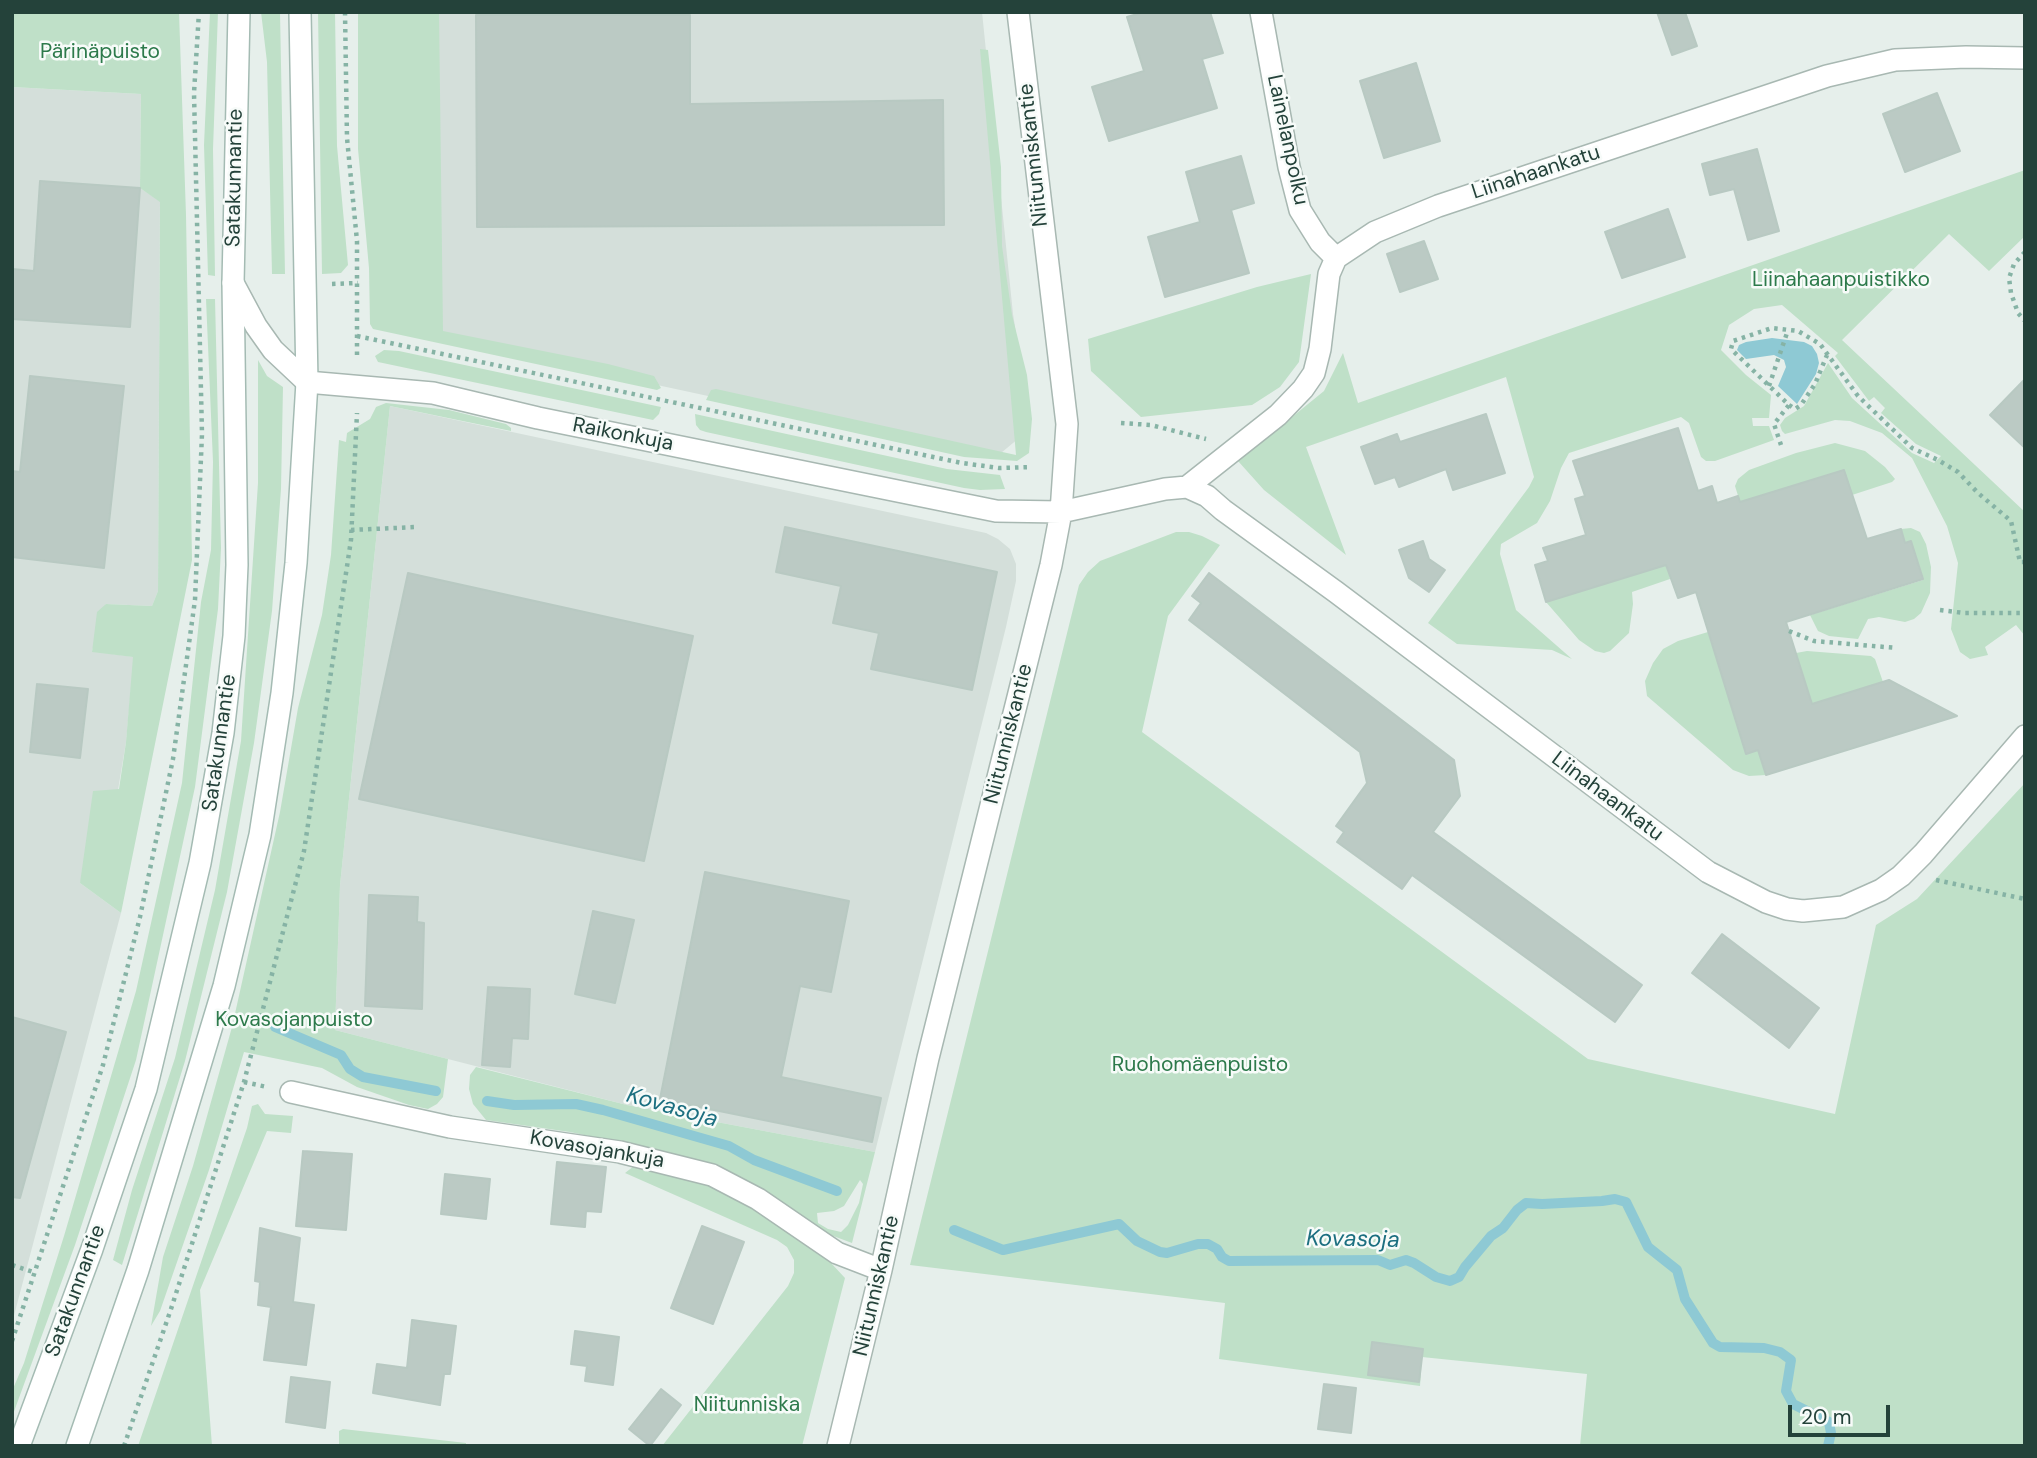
<!DOCTYPE html>
<meta charset="utf-8">
<style>
body{margin:0}
#map{position:relative;width:2037px;height:1458px;overflow:hidden;background:#e6efeb;font-family:"DM Sans",sans-serif}
canvas{display:block}
.frame{position:absolute;inset:0;border:14px solid #24423a;pointer-events:none}
.scale{position:absolute;left:1788px;top:1405px;width:102px;height:32px;box-sizing:border-box;border:4px solid #24423a;border-top:0;padding-left:9px;font-size:21px;line-height:24px;white-space:nowrap;color:#24423a;-webkit-text-stroke:5px #f7fbf9;paint-order:stroke}
</style>
<div id="map">
<canvas width="2037" height="1458"></canvas>
<div class="frame"></div>
<div class="scale">20 m</div>
</div>
<script>
const ctx = document.querySelector('canvas').getContext('2d');
ctx.lineJoin = 'round';
function paint(path, color) { ctx.fillStyle = color; ctx.fill(path, 'evenodd'); }
const toPath = rows => new Path2D(rows.map(r => 'M' + r).join(''));
function trace(path, color, width, dash) { ctx.strokeStyle = color; ctx.lineWidth = width; ctx.lineCap = dash ? 'butt' : 'round'; ctx.setLineDash(dash || []); ctx.stroke(path); }
function label(font, color, halo, rows, align = 'center') {
  ctx.font = font + ' "DM Sans",sans-serif'; ctx.lineWidth = 5; ctx.setLineDash([]); ctx.textBaseline = 'middle'; ctx.strokeStyle = halo; ctx.fillStyle = color; for (const [text, x, y, turn = 0] of rows) {
    ctx.save(); ctx.translate(x, y); ctx.rotate((+turn || 0) * Math.PI / 180); ctx.textAlign = isNaN(turn) ? turn : align; if (halo) ctx.strokeText(text, 0, 0); ctx.fillText(text, 0, 0); ctx.restore();
  }
}
paint(toPath([
 [407,12,982,12,1013,314,1031,428,995,458,398,329],
 [12,87,141,94,140,188,160,201,158,591,152,606,106,604,92,651,134,657,126,742,118,790,80,883,121,913,12,1323],
 [390,406,986,533,998,539,1010,549,1016,564,1016,581,1006,627,875,1152,627,1105,335,1030,340,885]
]), '#d4dfda');
paint(toPath([
 [12,12,179,12,186,215,192,560,121,913,80,883,93,791,119,789,126,742,133,657,92,652,97,612,106,604,152,606,158,591,160,202,140,188,141,94,12,87],
 [210,12,218,12,213,149,215,276,208,275,204,145],
 [261,12,280,12,285,274,272,274,267,62],
 [318,12,335,12,337,146,348,265,341,273,322,274],
 [358,12,439,12,443,331,608,364,654,376,661,388,657,390,373,329,370,324,369,268,358,149],
 [980,49,988,50,1001,167,1002,246,1012,315,1027,375,1032,419,1029,453,1017,461,964,457,706,400,711,390,716,389,1016,455],
 [2025,170,2025,236,1989,271,1949,234,1842,340,2025,512,2025,636,2016,625,1985,647,1988,655,1970,659,1960,652,1951,629,1958,563,1947,526,1912,458,1882,433,1850,421,1835,420,1785,434,1782,431,1780,425,1785,418,1804,406,1828,363,1852,398,1912,453,1934,463,1941,456,1916,444,1881,413,1885,408,1874,397,1869,401,1835,356,1838,353,1782,305,1754,309,1729,325,1721,350,1746,375,1771,395,1769,418,1752,418,1753,426,1769,426,1774,440,1715,461,1706,461,1701,457,1689,423,1681,417,1569,453,1561,468,1550,501,1537,523,1501,544,1500,554,1516,610,1572,659,1552,650,1457,644,1428,623,1529,487,1534,477,1506,377,1306,447,1346,555,1264,490,1238,461,1324,391,1343,353,1358,403],
 [1311,274,1299,362,1280,387,1252,405,1141,417,1091,371,1088,339,1257,287],
 [206,299,215,299,221,548,218,609,195,787,136,1060,75,1245,12,1417,12,1391,24,1363,64,1236,136,991,182,783,201,602,211,550,213,462],
 [384,350,399,351,661,407,659,414,653,420,378,362,375,356],
 [258,360,267,376,283,387,281,489,272,611,254,743,227,892,185,1061,122,1265,113,1260,132,1190,175,1058,215,890,241,741,258,483],
 [386,403,449,410,506,424,511,428,511,431,390,406,340,885,335,1030,448,1059,443,1097,437,1104,428,1109,409,1105,357,1087,322,1068,244,1052,209,1170,160,1311,151,1326,163,1257,193,1166,232,1027,280,812,298,708,322,615,331,555,339,440,346,442,347,433,370,419,376,407],
 [695,414,947,469,1000,475,1005,489,980,490,964,488,706,432,700,430,696,425],
 [1835,443,1865,451,1885,467,1895,479,1892,482,1852,495,1844,470,1740,502,1735,486,1738,479,1749,470,1796,453],
 [1911,528,1920,532,1926,544,1931,567,1930,593,1921,613,1914,619,1905,622,1879,617,1868,619,1858,639,1829,636,1818,631,1810,615,1923,580,1911,541,1905,543,1901,529],
 [1176,532,1189,532,1202,536,1220,545,1168,616,1142,732,1588,1059,1835,1114,1876,925,1917,899,2025,783,2025,1446,1580,1446,1587,1374,1422,1357,1420,1386,1219,1359,1225,1303,910,1265,1079,585,1088,572,1100,561],
 [1668,564,1670,579,1632,592,1633,604,1629,633,1610,651,1604,653,1595,651,1579,640,1546,602],
 [1708,632,1746,753,1758,750,1766,775,1749,776,1733,770,1647,696,1645,681,1653,663,1663,649,1678,641],
 [1807,651,1871,656,1875,659,1883,682,1812,704,1796,653],
 [476,1067,627,1105,875,1152,852,1243,828,1234,736,1180,627,1144,570,1132,486,1120,473,1104,469,1089,470,1075],
 [860,1180,863,1184,859,1203,848,1225,841,1232,828,1229,818,1223,817,1213,834,1211,844,1206],
 [258,1104,265,1114,293,1116,291,1133,267,1131,200,1290,212,1446,138,1446,247,1128,252,1106],
 [634,1166,698,1182,723,1191,776,1222,831,1263,845,1278,802,1446,662,1446,788,1286,794,1273,794,1260,787,1247,777,1240,625,1173],
 [343,1429,466,1443,466,1446,339,1446,339,1431]
]), '#bfe0c8');
paint(toPath([
 [1772,338,1804,342,1812,346,1817,354,1819,363,1816,374,1797,404,1778,386,1786,367,1784,360,1774,355,1746,359,1737,350,1739,345,1746,342]
]), '#8ec9d4');
trace(toPath([
 [275,1027,341,1055,350,1069,363,1077,436,1091],
 [487,1101,514,1105,576,1104,603,1110,729,1146,754,1160,837,1191],
 [954,1230,1003,1250,1119,1224,1137,1241,1160,1252,1167,1253,1198,1244,1208,1244,1217,1249,1222,1257,1229,1261,1378,1260,1390,1265,1406,1260,1414,1263,1436,1277,1450,1281,1459,1277,1465,1267,1491,1236,1503,1228,1517,1210,1526,1203,1542,1204,1602,1201,1615,1199,1626,1202,1648,1247,1677,1270,1685,1299,1713,1343,1720,1347,1764,1348,1780,1352,1791,1360,1786,1391,1793,1404,1829,1422,1831,1433,1828,1446]
]), '#8ec9d4', 10);
const building = toPath([
 [1144,12,1210,12,1223,53,1202,59,1217,108,1109,141,1092,87,1144,71,1127,17,1144,12],
 [1657,12,1685,12,1697,46,1672,55,1657,12],
 [476,15,690,15,690,104,943,100,944,225,477,227,476,15],
 [1416,63,1440,141,1384,158,1360,81,1416,63],
 [1937,93,1960,151,1905,172,1883,114,1937,93],
 [1757,149,1779,231,1748,240,1734,189,1710,195,1702,164,1757,149],
 [1241,156,1254,203,1231,210,1249,273,1165,297,1148,237,1200,222,1186,172,1241,156],
 [40,181,140,188,130,327,12,319,12,269,34,271,40,181],
 [1668,209,1685,257,1622,278,1605,232,1668,209],
 [1424,241,1438,279,1400,292,1387,254,1424,241],
 [30,376,124,386,104,568,12,557,12,471,20,472,30,376],
 [2025,379,2025,448,1990,415,2025,379],
 [1486,414,1505,473,1453,490,1446,469,1399,487,1395,477,1375,484,1361,447,1397,434,1400,442,1486,414],
 [1678,428,1698,491,1712,486,1717,503,1738,496,1740,502,1844,470,1867,539,1901,529,1905,543,1911,541,1923,579,1786,622,1812,704,1889,680,1957,716,1766,775,1758,750,1746,754,1696,592,1678,598,1666,565,1546,602,1535,565,1548,561,1543,548,1586,535,1575,499,1585,496,1573,461,1678,428],
 [785,527,997,572,972,690,871,669,879,633,833,623,841,586,776,572,785,527],
 [1423,541,1429,559,1445,570,1429,592,1409,578,1399,550,1423,541],
 [408,573,693,636,644,861,359,799,408,573],
 [1209,573,1454,760,1460,796,1433,832,1642,985,1615,1022,1412,875,1402,889,1337,842,1344,832,1336,826,1367,783,1360,752,1189,620,1201,603,1192,596,1209,573],
 [37,684,88,689,80,758,30,752,37,684],
 [705,872,849,901,831,992,800,986,781,1077,881,1098,872,1142,660,1099,705,872],
 [369,895,418,897,417,922,424,923,422,1009,365,1006,369,895],
 [593,911,634,920,615,1003,575,994,593,911],
 [1722,934,1819,1008,1789,1048,1692,973,1722,934],
 [488,987,530,989,528,1039,512,1038,510,1067,482,1065,488,987],
 [12,1017,66,1032,20,1198,12,1197,12,1017],
 [303,1151,352,1154,346,1230,296,1226,303,1151],
 [557,1162,606,1167,601,1212,586,1211,585,1227,551,1224,557,1162],
 [445,1174,490,1179,486,1219,441,1214,445,1174],
 [702,1226,744,1242,713,1324,671,1308,702,1226],
 [260,1228,300,1238,293,1302,314,1305,306,1365,264,1360,271,1307,258,1305,260,1282,255,1281,260,1228],
 [412,1320,456,1326,450,1374,444,1374,440,1405,373,1393,377,1364,407,1368,412,1320],
 [575,1331,619,1337,613,1385,585,1381,587,1366,571,1364,575,1331],
 [1372,1342,1423,1349,1419,1382,1368,1375,1372,1342],
 [291,1377,330,1382,325,1428,286,1422,291,1377],
 [1324,1384,1356,1388,1351,1433,1318,1429,1324,1384],
 [661,1389,681,1405,650,1446,629,1429,661,1389]
]);
paint(building, '#bbcac4');
trace(building, '#b8c9c2', 2);
const street = toPath([
 [1261,12,1289,167,1300,210,1320,242,1336,258],
 [233,283,256,326,273,350,307,382,433,393,538,418,996,511,1061,512,1165,489,1187,487,1207,496,1223,510,1336,592,1708,872,1766,902,1787,909,1803,911,1843,907,1881,890,1901,876,1923,854,2025,736],
 [1187,487,1278,415,1303,389,1314,373,1320,349,1329,274,1336,258,1375,232,1438,206,1827,76,1895,60,1966,57,2025,58],
 [291,1092,450,1127,620,1152,712,1175,758,1199,837,1253,881,1270],
 [838,1446,881,1270,928,1058,1051,565,1061,512,1067,424,1018,12]
]);
const secondary = toPath([
 [19,1446,92,1249,146,1089,200,863,223,733,234,636,237,565,233,283,239,12],
 [77,1446,138,1270,224,986,260,835,282,693,296,563,307,382,300,12]
]);
trace(street, '#a8b8b2', 24);
trace(secondary, '#a4bbb3', 24);
trace(toPath([
 [345,12,347,138,357,241,357,359],
 [2025,252,2014,264,2009,278,2011,293,2018,313,2025,321],
 [332,284,358,283],
 [357,336,962,463,999,468,1031,467],
 [1769,386,1788,330],
 [1789,405,1795,409,1801,405,1815,384,1827,355],
 [1121,423,1151,425,1206,439],
 [1781,445,1774,424,1789,405,1731,349,1733,341,1772,328,1798,331,1820,344,1858,396,1912,448,1938,460,1958,472,1978,493,2011,521,2020,562,2025,562],
 [351,530,416,527],
 [1940,610,1964,613,2025,613],
 [1789,631,1814,641,1897,648],
 [1936,880,2025,899],
 [244,1082,267,1087],
 [12,1265,36,1273],
 [12,1341,103,1065,140,917,173,759,195,600,202,434,194,93,199,12],
 [124,1446,171,1309,244,1082,304,851,351,540,357,413]
]), '#86b3a5', 4.5, [3.5, 5]);
trace(street, '#fff', 21);
trace(secondary, '#fff', 21);
label('21px', '#2d7a4b', '#f7fbf9', [
 ["Pärinäpuisto",100,52],
 ["Liinahaanpuistikko",1841,280],
 ["Kovasojanpuisto",294,1020],
 ["Ruohomäenpuisto",1200,1065],
 ["Niitunniska",747,1405]
]);
label('21px', '#24423a', '#f7fbf9', [
 ["Lainelanpolku",1287,140,78],
 ["Niitunniskantie",1034,155,-96],
 ["Liinahaankatu",1536,173,-18],
 ["Satakunnantie",235,178,-89],
 ["Raikonkuja",623,435,11],
 ["Niitunniskantie",1009,734,-76],
 ["Satakunnantie",220,743,-82],
 ["Liinahaankatu",1607,797,37],
 ["Kovasojankuja",597,1150,10],
 ["Niitunniskantie",877,1286,-77],
 ["Satakunnantie",76,1291,-70]
]);
label('italic 23px', '#1c6f80', '#f7fbf9', [
 ["Kovasoja",672,1108,16],
 ["Kovasoja",1353,1240,1]
]);
</script>
